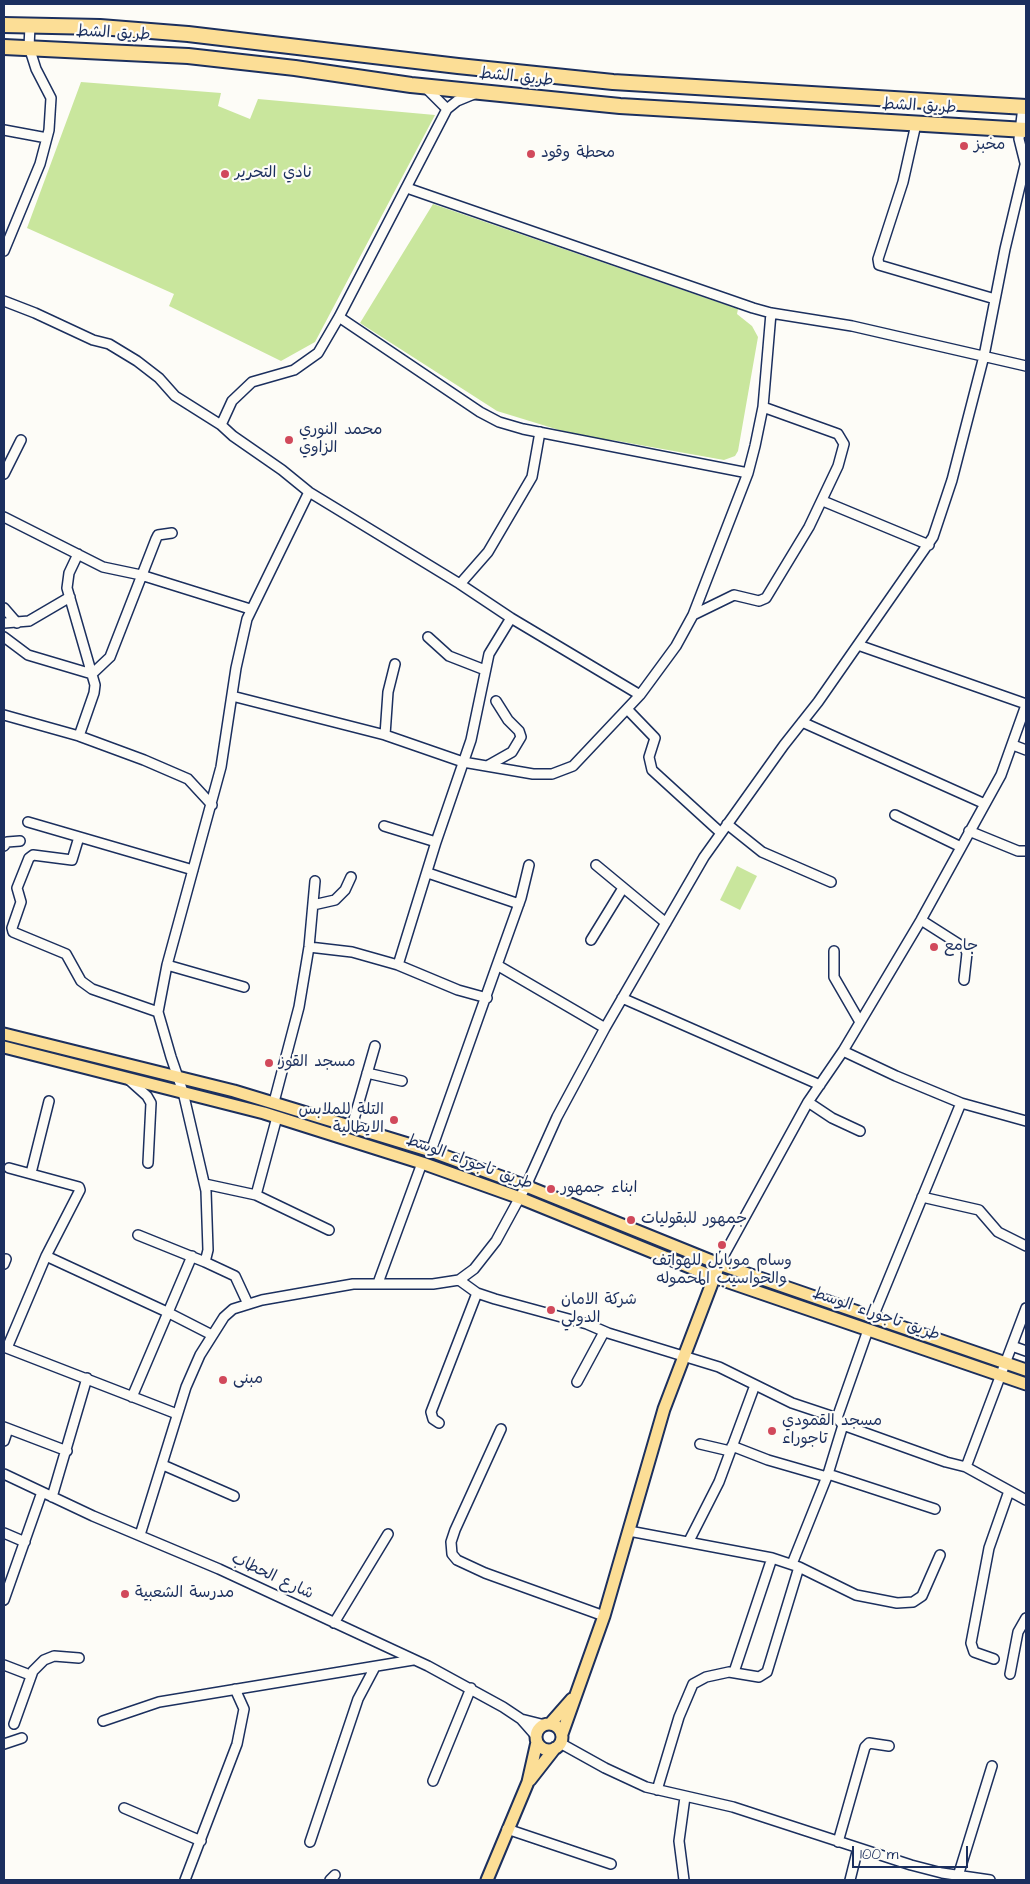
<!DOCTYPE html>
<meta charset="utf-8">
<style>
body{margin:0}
#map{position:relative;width:1030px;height:1884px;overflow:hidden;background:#fdfcf7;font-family:"Architects Daughter",sans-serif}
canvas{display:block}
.frame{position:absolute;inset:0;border:5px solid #1b2f5e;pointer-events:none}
.scale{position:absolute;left:852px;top:1846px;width:116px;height:22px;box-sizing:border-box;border:2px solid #1b2f5e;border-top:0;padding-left:6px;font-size:15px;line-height:18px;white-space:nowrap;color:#1b2f5e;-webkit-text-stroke:4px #fdfcf7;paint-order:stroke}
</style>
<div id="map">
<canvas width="1030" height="1884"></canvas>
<div class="frame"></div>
<div class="scale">100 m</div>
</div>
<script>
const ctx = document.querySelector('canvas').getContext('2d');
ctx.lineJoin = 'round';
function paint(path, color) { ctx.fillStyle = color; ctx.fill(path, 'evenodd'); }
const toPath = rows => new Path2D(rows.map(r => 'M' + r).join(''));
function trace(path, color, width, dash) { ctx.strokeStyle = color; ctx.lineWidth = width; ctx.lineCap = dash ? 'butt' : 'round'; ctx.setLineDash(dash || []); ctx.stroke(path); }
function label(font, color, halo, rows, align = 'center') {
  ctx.font = font + ' "Architects Daughter","Playpen Sans Arabic",sans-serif'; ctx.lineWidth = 4.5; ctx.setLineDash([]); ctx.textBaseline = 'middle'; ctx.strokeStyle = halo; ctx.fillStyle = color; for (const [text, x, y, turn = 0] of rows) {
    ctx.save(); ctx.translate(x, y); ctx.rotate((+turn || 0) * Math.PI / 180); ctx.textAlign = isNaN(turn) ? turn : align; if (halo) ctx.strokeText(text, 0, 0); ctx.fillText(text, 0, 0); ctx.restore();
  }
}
paint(toPath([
 [81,82,221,93,218,106,250,119,258,99,435,115,315,342,281,361,169,306,174,294,27,228],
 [433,204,738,309,737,314,752,326,758,337,738,451,735,456,724,460,612,440,606,441,559,430,497,411,360,323],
 [737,866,757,876,740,910,720,900]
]), '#c9e69d');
const minor = toPath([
 [426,88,447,109],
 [1023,107,1019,139,1025,163],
 [916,124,903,182,878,259,879,265,995,299],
 [4,130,47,138],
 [407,188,753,308,771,313,852,326,1026,366],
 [4,251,40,164,49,130,51,98,36,69,29,47,30,26],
 [4,301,35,313,93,340,109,344,137,361,159,378,175,396,221,425,233,436,282,470,309,492,460,584],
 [339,317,480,412,499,422,523,429,748,473],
 [221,425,232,401,252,382,294,370,318,353,339,317,447,109,457,101,474,94],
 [540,432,532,477,488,552,460,584,511,618,640,695],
 [4,474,21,440],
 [823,501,929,545],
 [4,517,103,567,141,575,250,609],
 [78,554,69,573,67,588,95,685,94,693,79,736],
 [4,608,17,623],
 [693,615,734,595,759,601,766,598,809,527,838,466,844,444,838,434,763,407],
 [4,623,29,621,70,597],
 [4,637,28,655,92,674,110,657,156,539,158,535,172,533],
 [428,637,449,656,485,670],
 [858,645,1026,704],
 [232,696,385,735,463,762,533,774,552,774,573,766,640,695,676,646,693,615,748,473,755,446,763,407,771,313],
 [628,710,655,738,649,757,652,770,721,833],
 [4,715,79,736,144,760,188,779,212,805],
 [802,722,985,804],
 [385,735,388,692,395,664],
 [1013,745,1026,750],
 [489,765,512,752,521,737,519,731,508,720,496,701],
 [895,815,961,847],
 [28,822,193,870],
 [727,824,762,852,831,882],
 [384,826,436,842],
 [969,831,1018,851,1026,851],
 [79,837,72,860,33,855,29,858,17,888,21,902,12,928,13,932,66,954,81,981,92,989,158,1012],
 [4,846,7,842,20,841],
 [596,865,666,923],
 [428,873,519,904],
 [313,905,335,900,345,890,351,877],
 [921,920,965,948,967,953,964,980],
 [591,940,623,888],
 [309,947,352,952,398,965,458,990,487,998],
 [834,951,834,977,860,1022],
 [167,965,244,987],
 [398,965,436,842,471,740,489,654,511,618],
 [497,965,521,898,529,865],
 [622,998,820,1085],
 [843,1051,896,1076,961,1103,1026,1121],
 [367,1073,402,1081],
 [128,1079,147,1096,151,1103,148,1163],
 [274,1102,299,1007,309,947,315,881],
 [808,1102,832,1118,860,1131],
 [352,1126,375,1046],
 [431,1151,497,965,605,1028],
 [31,1173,49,1101],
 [205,1184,256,1195,329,1230],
 [256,1195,277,1117],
 [922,1197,979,1210,998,1232,1026,1246],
 [138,1235,205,1262],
 [46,1256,167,1312,212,1335],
 [4,1264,6,1259],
 [719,1264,808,1102,843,1051,921,920,1001,775,1026,705],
 [459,1280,477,1293,495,1299,587,1324,608,1333,719,1367,792,1403,837,1418,843,1425,946,1462,966,1467,1026,1500],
 [378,1283,422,1163],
 [248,1304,235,1276,205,1262,208,1250,206,1191,183,1092,171,1057,158,1012,167,965,221,767,236,668,247,619,309,492],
 [873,1317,961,1103],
 [1012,1346,1026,1351],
 [4,1347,177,1414],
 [7,1348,46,1256,80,1190,79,1187,9,1168],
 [577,1382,604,1332],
 [132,1397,192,1256],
 [837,1418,868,1330],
 [439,1423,433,1419,431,1412,477,1293],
 [4,1427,67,1451],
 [501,1429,455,1530,451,1542,452,1554,457,1560,485,1573,604,1616],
 [4,1441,8,1429],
 [700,1444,730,1451],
 [732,1446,768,1460,827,1477],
 [163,1465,234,1496],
 [966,1467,1026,1308],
 [4,1474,93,1516,219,1569,428,1666,503,1707,521,1719,536,1736],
 [828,1474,935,1509],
 [52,1497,87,1378],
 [629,1531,772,1558,799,1567,856,1595,897,1603,913,1602,922,1596,940,1555],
 [4,1533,25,1542],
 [140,1535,186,1387,200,1355,224,1317,233,1309,262,1300,353,1284,433,1284,459,1280,474,1269,496,1241,526,1186,557,1117,605,1028,704,857,784,745,818,702,933,537,952,480,984,356,1005,249,1026,161],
 [689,1541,719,1482,755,1385],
 [792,1564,828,1474,843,1425],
 [4,1600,42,1492],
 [334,1623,388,1534],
 [994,1659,974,1652,971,1643,989,1548,1009,1491],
 [4,1665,30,1675],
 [734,1672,772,1558],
 [1010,1674,1018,1632,1026,1618],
 [521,1719,545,1725],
 [103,1721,159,1702,413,1660],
 [14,1724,33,1671,44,1660,54,1656,79,1658],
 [560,1743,605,1768,646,1787,733,1807,911,1865,942,1873,990,1880],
 [4,1744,22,1738],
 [433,1781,471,1688],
 [657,1790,679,1717,693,1684,706,1677,729,1672,759,1677,767,1672,799,1567],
 [124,1808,201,1841],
 [507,1829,611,1864],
 [310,1842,358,1699,375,1667],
 [838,1842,865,1747,869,1743,889,1746],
 [958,1876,992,1766],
 [185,1880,237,1744,244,1709,235,1689],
 [330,1880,335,1875],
 [684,1880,679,1841,685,1797],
 [850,1880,858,1848]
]);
const major = toPath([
 [4,1034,234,1091,431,1151,526,1186,719,1264,1026,1370],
 [4,1047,264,1113,422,1163,520,1198,714,1277,1026,1384],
 [550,1724,572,1699],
 '536 1737a13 13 0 1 1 26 0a13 13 0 1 1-26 0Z',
 [562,1734,604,1616,664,1409,717,1270],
 [530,1780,555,1748],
 [487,1880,528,1782,537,1742]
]);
const highway = toPath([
 [4,25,100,27,188,34,458,66,613,82,1026,107],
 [4,47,188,56,295,68,411,85,620,106,1026,130]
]);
trace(minor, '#1b2f5e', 12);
trace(major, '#1b2f5e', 15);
trace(highway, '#1b2f5e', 18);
trace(minor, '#fdfcf7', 9);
trace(major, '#fcde96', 11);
trace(highway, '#fcde96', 14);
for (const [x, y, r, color] of [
 [964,146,5,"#d1495b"],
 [531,154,5,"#d1495b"],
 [225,174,5,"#d1495b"],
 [289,440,5,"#d1495b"],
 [934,947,5,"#d1495b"],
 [269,1063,5,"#d1495b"],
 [394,1120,5,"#d1495b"],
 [551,1189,5,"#d1495b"],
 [631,1220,5,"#d1495b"],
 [722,1245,5,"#d1495b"],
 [551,1310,5,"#d1495b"],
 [223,1380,5,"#d1495b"],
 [772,1431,5,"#d1495b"],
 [125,1594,5,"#d1495b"]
]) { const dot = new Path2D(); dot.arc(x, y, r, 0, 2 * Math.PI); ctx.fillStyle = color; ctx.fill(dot); trace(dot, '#fdfcf7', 2); }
label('16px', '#1b2f5e', '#fdfcf7', [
 ["طريق الشط",113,34,3],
 ["طريق الشط",516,78,6],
 ["طريق الشط",919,107,3],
 ["طريق تاجوراء الوسط",469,1163,20],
 ["طريق تاجوراء الوسط",876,1315,19],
 ["شارع الحطاب",272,1577,25]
]);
label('16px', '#1b2f5e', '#fdfcf7', [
 ["مخبز",974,146],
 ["محطة وقود",541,154],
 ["نادي التحرير",235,174],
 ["محمد النوري",299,431],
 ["الزاوي",299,449],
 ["جامع",944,947],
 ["مسجد القوز",279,1063],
 ["التلة للملابس",384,1111,"right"],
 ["الايطالية",384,1129,"right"],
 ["ابناء جمهور",561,1189],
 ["جمهور للبقوليات",641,1220],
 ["وسام موبايل للهواتف",722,1262,"center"],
 ["والحواسيب المحموله",722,1280,"center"],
 ["شركة الامان",561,1301],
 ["الدولي",561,1319],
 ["مبنى",233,1380],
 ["مسجد القمودي",782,1422],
 ["تاجوراء",782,1440],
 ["مدرسة الشعبية",135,1594]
], 'left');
</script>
